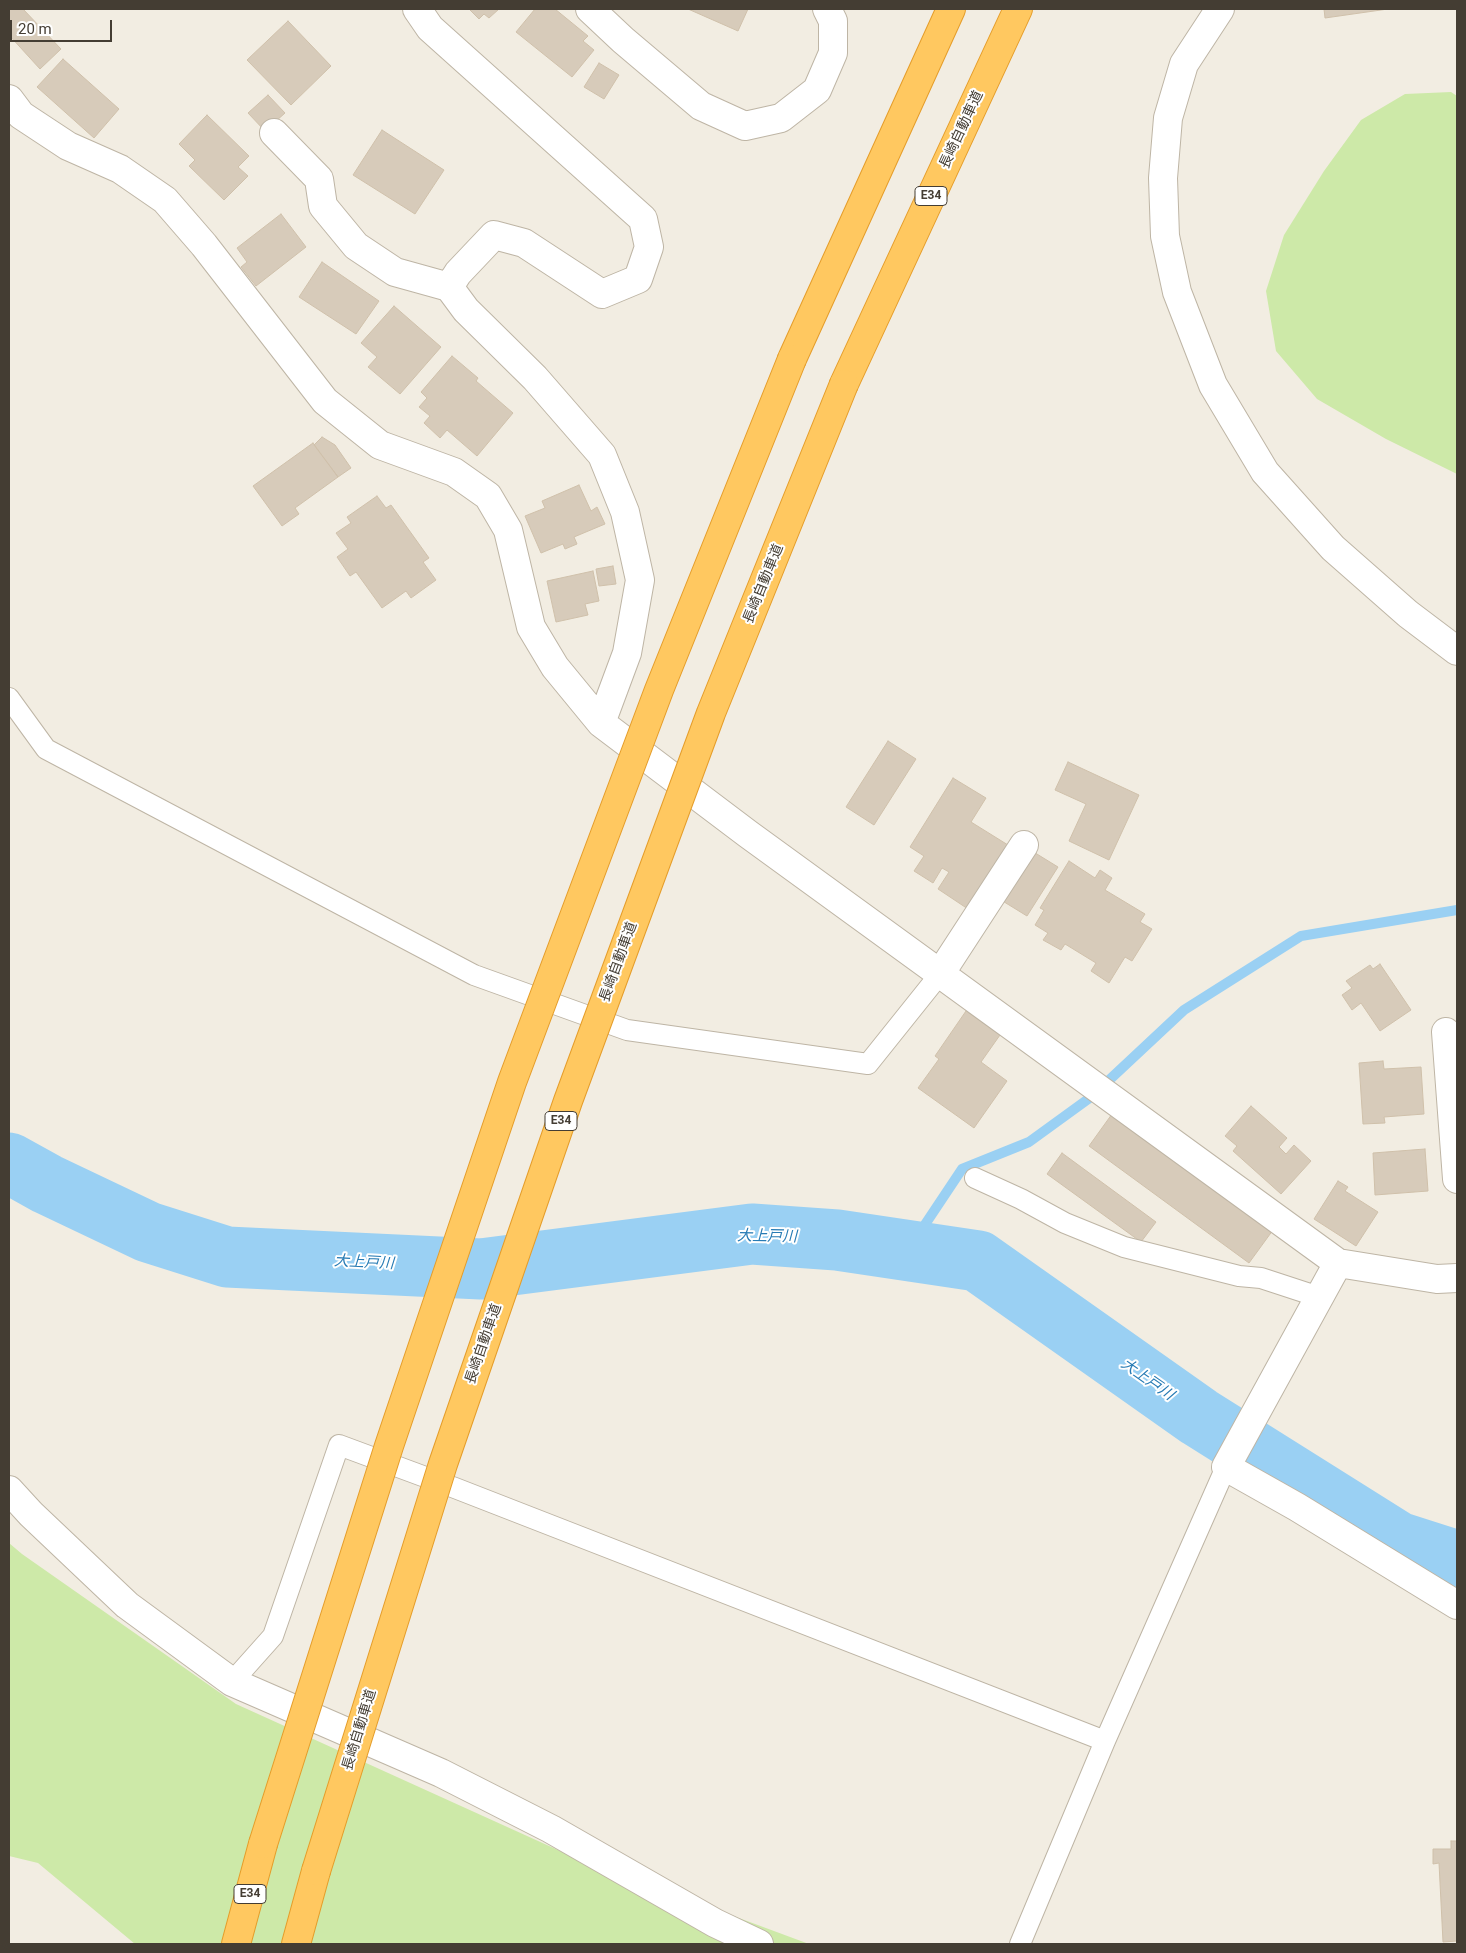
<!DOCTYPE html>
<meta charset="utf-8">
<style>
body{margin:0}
#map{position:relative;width:1466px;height:1953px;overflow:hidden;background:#f2ede2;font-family:Roboto,sans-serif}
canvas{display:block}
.frame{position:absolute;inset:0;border:10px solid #443d33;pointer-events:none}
.scale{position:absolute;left:10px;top:20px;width:102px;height:22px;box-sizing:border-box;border:2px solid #443d33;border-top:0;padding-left:6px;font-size:15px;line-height:18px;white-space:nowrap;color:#443d33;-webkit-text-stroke:4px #fff;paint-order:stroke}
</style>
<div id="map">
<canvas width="1466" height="1953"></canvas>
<div class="frame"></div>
<div class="scale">20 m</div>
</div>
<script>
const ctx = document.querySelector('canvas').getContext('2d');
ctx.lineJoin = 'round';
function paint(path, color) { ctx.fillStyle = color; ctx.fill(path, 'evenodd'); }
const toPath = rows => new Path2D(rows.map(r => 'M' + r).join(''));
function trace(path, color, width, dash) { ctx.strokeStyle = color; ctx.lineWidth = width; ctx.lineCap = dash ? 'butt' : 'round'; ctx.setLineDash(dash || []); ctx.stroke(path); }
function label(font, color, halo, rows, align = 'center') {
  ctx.font = font + ' Roboto,"Noto Sans JP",sans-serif'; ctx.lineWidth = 4; ctx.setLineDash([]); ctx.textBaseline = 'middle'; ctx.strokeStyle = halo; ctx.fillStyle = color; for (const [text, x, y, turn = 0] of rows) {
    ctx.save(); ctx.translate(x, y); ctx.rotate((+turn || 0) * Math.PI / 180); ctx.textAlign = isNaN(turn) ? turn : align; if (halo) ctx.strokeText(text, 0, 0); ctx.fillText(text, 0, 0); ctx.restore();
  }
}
paint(toPath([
 [1451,92,1457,96,1457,474,1386,439,1317,399,1276,351,1266,291,1284,235,1324,171,1361,120,1405,94],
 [9,1543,22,1554,236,1704,569,1855,809,1944,135,1944,38,1863,9,1856]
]), '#cde9a8');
trace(toPath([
 [908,1250,962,1169,1029,1142,1091,1097,1184,1010,1301,936,1457,910]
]), '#9ad0f3', 10);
trace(toPath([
 [9,1163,47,1184,148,1232,227,1257,481,1269,752,1234,837,1240,978,1261,1199,1417,1398,1542,1457,1561]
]), '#9ad0f3', 61);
const building = toPath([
 [9,9,23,9,61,49,40,69,9,35,9,9],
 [469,9,499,9,489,18,484,14,479,19,469,9],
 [535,9,555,9,588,36,583,41,594,50,572,77,516,32,535,9],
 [688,9,748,9,738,31,688,9],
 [1324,9,1388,9,1325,18,1324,9],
 [288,21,331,66,291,105,247,60,288,21],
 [63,59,119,109,94,138,37,87,63,59],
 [599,63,619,75,604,99,584,87,599,63],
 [268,95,285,113,265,131,248,113,268,95],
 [207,115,249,156,238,167,248,176,224,200,189,166,195,160,179,144,207,115],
 [382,130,444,170,415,214,353,175,382,130],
 [281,214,306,247,256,286,241,267,247,262,237,248,281,214],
 [322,262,379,301,356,334,299,297,322,262],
 [394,306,441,347,400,394,368,367,377,357,361,343,394,306],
 [452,356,478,378,476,381,513,413,477,456,447,430,440,438,424,423,430,416,419,407,427,398,421,392,452,356],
 [322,437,335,445,351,468,338,477,314,445,322,437],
 [313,443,338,477,295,508,299,514,282,526,253,486,313,443],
 [579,485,591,511,597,507,605,524,574,537,577,544,565,549,563,544,541,553,525,516,545,508,542,501,579,485],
 [377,496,386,508,391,505,429,558,423,562,436,580,411,598,406,591,382,608,356,572,350,576,337,557,348,549,336,533,351,523,347,517,377,496],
 [613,566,616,584,599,586,596,569,613,566],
 [593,571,599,601,585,604,588,615,556,622,547,581,593,571],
 [888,741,916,759,874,825,846,807,888,741],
 [1068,762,1139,795,1109,860,1069,841,1086,804,1055,790,1068,762],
 [953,778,986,798,971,822,1008,845,968,909,938,889,949,872,942,868,933,883,914,871,924,856,910,847,953,778],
 [1032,851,1058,867,1027,916,1001,900,1032,851],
 [1069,861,1095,878,1100,870,1112,878,1105,890,1145,914,1140,922,1152,929,1132,961,1125,957,1109,983,1091,971,1096,963,1065,944,1061,950,1043,940,1048,933,1035,925,1044,910,1040,908,1069,861],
 [1380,964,1411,1010,1380,1031,1361,1003,1352,1010,1342,995,1352,988,1346,981,1370,965,1373,969,1380,964],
 [966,1011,1000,1035,981,1062,1007,1081,974,1128,918,1088,939,1059,935,1056,966,1011],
 [1383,1061,1384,1069,1421,1067,1424,1114,1384,1117,1385,1123,1363,1124,1359,1063,1383,1061],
 [1251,1106,1287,1138,1279,1147,1286,1154,1294,1145,1311,1161,1281,1194,1233,1151,1237,1146,1225,1136,1251,1106],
 [1112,1114,1273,1230,1249,1263,1089,1146,1112,1114],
 [1425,1149,1428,1191,1375,1195,1373,1153,1425,1149],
 [1062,1153,1156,1222,1141,1242,1047,1174,1062,1153],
 [1338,1181,1348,1187,1345,1191,1378,1212,1356,1246,1314,1219,1338,1181],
 [1451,1841,1457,1841,1457,1941,1443,1942,1439,1863,1433,1864,1433,1849,1451,1849,1451,1841]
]);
paint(building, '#d7cbba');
trace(building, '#cfc0aa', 1);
const service = toPath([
 [9,698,46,749,474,975,627,1030,868,1064,940,974],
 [975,1178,1021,1199,1065,1223,1124,1247,1239,1276,1261,1278,1319,1297],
 [232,1682,273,1636,339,1445,455,1488,1105,1741],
 [1020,1944,1105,1741,1226,1467]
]);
const minor = toPath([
 [417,9,430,28,643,219,649,247,638,279,602,294,524,243,494,235,458,273,449,287,466,310,535,378,602,455,625,512,640,580,627,653,601,723],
 [590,9,623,40,701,106,745,126,781,118,817,90,833,53,833,21,827,9],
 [9,99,21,115,68,146,120,169,165,200,204,245,325,401,380,445,454,472,488,496,508,530,531,627,555,667,601,723,748,834,1338,1263,1437,1279,1457,1278],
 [274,133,319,179,323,206,356,246,395,272,449,287],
 [940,974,1024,845],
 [1446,1032,1457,1179],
 [1338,1263,1226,1467,1297,1507,1457,1605],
 [9,1490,31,1514,127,1605,232,1682,441,1773,551,1829,715,1923,759,1944]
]);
const tertiary = toPath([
 [1220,9,1184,64,1168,118,1163,178,1165,236,1177,292,1213,385,1265,472,1333,548,1408,614,1457,651]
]);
const motorway = toPath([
 [792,359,951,9],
 [844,384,1018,9],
 [236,1944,263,1844],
 [296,1944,316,1871]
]);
trace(service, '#beb5a5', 22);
trace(minor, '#beb5a5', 30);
trace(tertiary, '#beb5a5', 30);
trace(motorway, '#e59d2a', 30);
trace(service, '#fff', 20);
trace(minor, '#fff', 28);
trace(tertiary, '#fff', 28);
trace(motorway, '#ffc860', 28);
const motorwayBridge = toPath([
 [263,1844,389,1446,512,1082,659,690,792,359],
 [316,1871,443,1464,568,1101,711,713,844,384]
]);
trace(motorwayBridge, '#e59d2a', 30, []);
trace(motorwayBridge, '#ffc860', 28);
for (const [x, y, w] of [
 [931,196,32],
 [561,1121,32],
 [250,1894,32]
]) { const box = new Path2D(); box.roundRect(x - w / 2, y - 9.5, w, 19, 4); ctx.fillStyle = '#fff'; ctx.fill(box); trace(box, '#443d33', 1); }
label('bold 12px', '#443d33', null, [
 ["E34",931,196],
 ["E34",561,1121],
 ["E34",250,1894]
]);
label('14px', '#443d33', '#fff', [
 ["長崎自動車道",962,130,-65],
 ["長崎自動車道",764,584,-68],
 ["長崎自動車道",619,962,-70],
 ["長崎自動車道",484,1344,-71],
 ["長崎自動車道",360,1730,-73]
]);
label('italic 15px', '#277bb4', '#fff', [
 ["大上戸川",767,1237,1],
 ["大上戸川",364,1263,3],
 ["大上戸川",1147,1380,35]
]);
</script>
